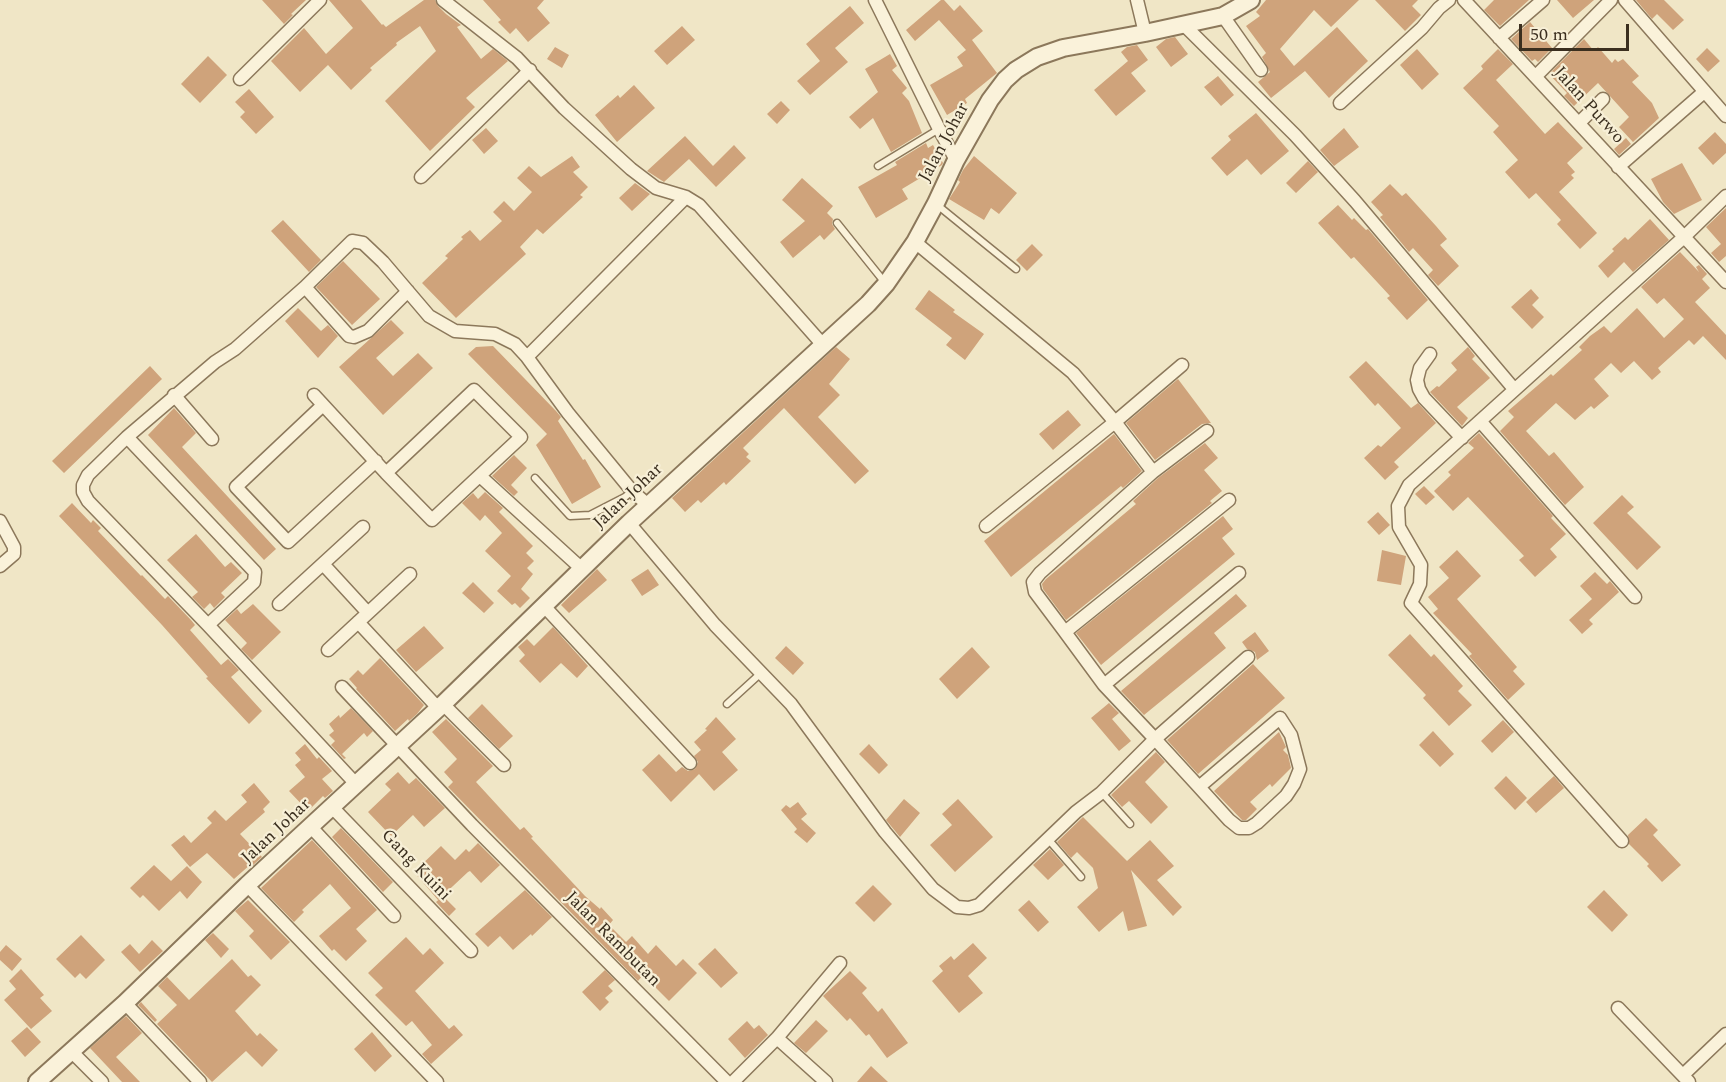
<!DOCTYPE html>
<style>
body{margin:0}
#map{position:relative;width:1726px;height:1082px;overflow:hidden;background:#f0e6c6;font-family:Spectral,serif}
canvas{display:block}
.scale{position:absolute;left:1519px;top:24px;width:110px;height:27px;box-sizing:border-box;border:3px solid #3b2f1f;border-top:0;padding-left:8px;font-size:18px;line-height:21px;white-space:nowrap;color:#3b2f1f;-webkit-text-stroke:4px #f7efd6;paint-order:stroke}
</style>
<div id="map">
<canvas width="1726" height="1082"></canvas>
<div class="scale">50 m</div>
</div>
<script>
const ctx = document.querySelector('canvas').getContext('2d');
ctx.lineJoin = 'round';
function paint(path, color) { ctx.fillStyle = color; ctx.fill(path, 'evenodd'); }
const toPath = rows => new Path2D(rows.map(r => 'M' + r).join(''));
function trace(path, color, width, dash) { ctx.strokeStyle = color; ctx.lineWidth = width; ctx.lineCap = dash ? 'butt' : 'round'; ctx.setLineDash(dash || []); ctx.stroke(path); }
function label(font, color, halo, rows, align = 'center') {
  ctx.font = font + ' Spectral,serif'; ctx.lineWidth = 4.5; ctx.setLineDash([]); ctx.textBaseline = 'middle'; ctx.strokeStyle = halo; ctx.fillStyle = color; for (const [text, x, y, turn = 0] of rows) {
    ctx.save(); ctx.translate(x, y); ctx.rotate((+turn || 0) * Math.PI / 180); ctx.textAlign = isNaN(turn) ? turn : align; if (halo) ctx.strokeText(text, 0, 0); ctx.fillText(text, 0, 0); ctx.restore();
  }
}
paint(toPath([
 [262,0,306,0,291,14,293,15,284,24],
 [329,0,361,0,382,25,383,24,386,27,424,0,435,0,438,6,446,14,461,25,457,27,481,59,493,49,508,61,466,98,475,107,430,151,385,101,436,51,420,26,396,43,397,45,370,68,372,70,351,90,328,65,300,92,271,61,304,28,326,54,353,28],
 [483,0,544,0,537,8,550,23,528,42,516,28,510,34,498,22,501,20],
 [941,0,944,0,954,11,960,5,983,31,972,40,997,73,965,99,967,103,947,115,930,85,963,66,957,57,966,50,939,20,915,41,906,30],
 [1266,0,1359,0,1331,27,1314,10,1280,49,1294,66,1337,27,1368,61,1329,98,1305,71,1271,98,1258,82,1270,72,1262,57,1266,53,1246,26,1260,16,1256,12],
 [1375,0,1418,0,1412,6,1421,15,1405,31],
 [1494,0,1529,0,1500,26,1484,10],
 [1557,0,1594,0,1573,18],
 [1636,0,1664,0,1684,20,1673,30,1657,14,1652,19],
 [850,6,864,23,835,48,848,62,810,95,797,81,820,61,806,44],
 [1530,22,1552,48,1538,62,1535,59,1532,61,1511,39],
 [682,26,695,40,667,65,654,51],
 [1175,37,1188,54,1171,67,1156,47,1166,39],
 [1584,39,1594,51,1598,47,1612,63,1615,59,1618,62,1623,59,1639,76,1632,82,1652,103,1659,118,1633,142,1619,127,1629,117,1598,83,1574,106,1564,96,1567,93,1549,74],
 [1137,45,1148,60,1131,73,1146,91,1116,116,1094,90,1128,61,1121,52,1127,47],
 [555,47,569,55,562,68,547,59],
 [1707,48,1720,61,1708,72,1696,59],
 [1417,49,1439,74,1422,90,1400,65],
 [1498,49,1513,64,1496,80,1545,134,1558,122,1583,148,1567,163,1575,172,1571,175,1574,178,1559,192,1597,233,1580,249,1557,224,1561,220,1536,193,1529,199,1505,172,1518,160,1493,132,1499,126,1463,88,1483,69,1481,66],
 [890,54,897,66,892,70,907,88,902,93,909,101,922,133,891,152,873,118,860,129,849,117,878,92,865,69],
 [208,56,227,75,200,103,181,84],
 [1218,76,1234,95,1221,106,1204,87],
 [634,85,655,108,617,142,595,115,618,95,620,98],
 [249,89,274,117,256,134,240,117,245,112,235,102],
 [781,101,790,110,777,124,767,114],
 [1256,113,1289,151,1261,175,1247,159,1227,176,1211,158,1231,140,1228,136],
 [486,128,498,141,484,154,472,140],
 [1344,128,1359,147,1334,166,1320,150],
 [1715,132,1726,144,1726,153,1713,165,1698,148],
 [685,136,713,166,734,145,746,158,716,187,689,159,664,182,647,171],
 [1626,138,1631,144,1619,155,1614,149],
 [926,143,928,148,933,145,943,163,942,165,902,189,908,199,876,218,858,187,897,165,895,162],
 [572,156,580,167,573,172,588,187,580,195,583,197,543,234,537,229,520,247,526,254,456,318,422,283,448,258,445,256,463,239,461,237,470,230,480,241,502,221,493,212,504,201,514,211,532,192,517,178,529,166,541,177],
 [974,156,1017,193,999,214,991,208,984,220,949,199,960,182,958,180,963,170],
 [1308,161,1318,172,1296,193,1286,183],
 [1682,163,1702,200,1674,214,1663,202,1651,179],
 [802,178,833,206,827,213,833,219,832,224,835,229,824,240,820,235,793,258,780,242,805,221,782,200],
 [635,183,650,194,632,211,619,198],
 [1390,184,1402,196,1406,193,1436,226,1447,239,1440,245,1459,266,1438,286,1428,275,1433,270,1413,248,1409,252,1380,217,1383,215,1371,202],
 [1338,205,1352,220,1354,218,1366,230,1368,229,1428,300,1407,320,1387,298,1390,296,1354,257,1351,259,1318,223],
 [1726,208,1726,256,1719,262,1711,253,1721,244,1706,227],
 [1650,219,1669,240,1633,272,1624,262,1608,278,1598,266,1614,251,1612,249,1625,237,1628,240],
 [283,220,321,260,309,272,271,231],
 [1032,244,1043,255,1027,271,1016,260],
 [1680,252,1699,272,1696,267,1699,265,1707,274,1702,279,1710,288,1695,302,1726,335,1726,360,1703,336,1694,345,1689,340,1658,368,1661,372,1652,380,1634,361,1621,373,1611,363,1594,379,1609,396,1594,409,1591,406,1575,420,1556,403,1526,431,1549,456,1554,452,1584,487,1565,505,1500,431,1514,417,1508,411,1551,374,1553,376,1582,350,1579,347,1590,336,1604,326,1611,333,1637,308,1664,338,1684,319,1664,298,1657,304,1641,287],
 [343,261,380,299,352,325,316,287],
 [1531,289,1539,298,1532,305,1544,317,1532,329,1511,307],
 [929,290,955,310,953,312,984,334,965,360,946,345,952,338,915,309],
 [298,308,321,331,328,325,338,336,318,358,285,321],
 [391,320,404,333,376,358,393,376,418,353,433,368,383,415,339,367],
 [493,346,556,411,561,417,558,421,583,460,585,459,601,487,572,504,536,445,547,434,468,354,476,347],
 [836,347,850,359,829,384,840,395,818,417,869,471,855,484,784,408,743,448,749,454,746,457,751,461,726,485,724,482,701,503,698,500,685,512,672,498],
 [1468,347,1475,356,1472,359,1490,378,1457,407,1468,418,1462,426,1430,392,1437,386,1439,387,1457,370,1451,363],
 [1366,361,1411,408,1418,403,1436,423,1394,462,1399,467,1385,480,1364,458,1378,445,1381,447,1401,428,1378,403,1375,406,1349,377],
 [150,366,162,379,64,473,52,461],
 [1178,379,1211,423,1202,424,1155,460,1126,423],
 [174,408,196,433,182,447,276,549,264,560,148,435],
 [1068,410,1081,425,1053,450,1039,434],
 [1479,433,1553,516,1551,518,1566,534,1550,549,1557,557,1535,577,1519,560,1524,556,1468,497,1453,511,1434,491,1451,475,1448,472,1474,448,1468,443],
 [1114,434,1142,471,1123,488,1121,486,1011,577,984,541],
 [1205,443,1218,458,1204,470,1222,491,1210,501,1212,503,1066,620,1043,589,1042,584,1046,579,1136,504,1133,501,1158,478],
 [514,455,527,468,511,485,518,492,514,496,492,476],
 [1424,486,1435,497,1426,505,1415,494],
 [485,492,503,508,499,512,533,546,526,553,534,561,527,568,533,574,521,589,530,598,520,608,515,603,512,605,497,591,511,576,485,551,502,533,485,515,480,521,462,503,473,493,478,499],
 [1622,495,1634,507,1627,513,1661,547,1637,570,1593,523],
 [72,503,91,523,93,520,101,528,98,531,141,576,142,575,165,599,168,596,191,620,195,625,190,630,221,665,228,659,239,670,231,677,262,711,249,724,206,678,208,677,162,625,59,516],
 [1378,512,1390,525,1379,535,1367,522],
 [1223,516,1233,529,1222,538,1235,554,1101,665,1076,633],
 [196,534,225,567,231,562,242,573,221,593,225,597,214,608,210,603,204,609,192,597,198,592,167,560],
 [1382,550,1406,556,1401,585,1377,581],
 [1457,550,1481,576,1457,599,1517,667,1513,671,1525,684,1508,700,1469,656,1472,654,1433,613,1438,609,1428,597,1449,578,1439,567],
 [597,569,607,580,569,613,561,605],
 [648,569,659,585,642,596,631,580],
 [1595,572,1607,584,1610,581,1619,592,1589,620,1593,624,1582,634,1569,620,1592,599,1580,586],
 [473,582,494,603,484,613,462,593],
 [1236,594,1247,606,1214,633,1226,648,1144,715,1121,691],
 [253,604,281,632,252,660,241,649,247,643,225,620,237,609,241,614],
 [424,626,444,648,416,672,396,650],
 [553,627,588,666,577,678,561,663,540,683,519,661,525,655,518,647,527,639,534,646],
 [1255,632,1269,651,1257,660,1255,652,1247,649,1242,642],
 [1410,634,1431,657,1434,654,1463,686,1458,691,1472,705,1449,726,1423,698,1426,695,1388,655],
 [786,646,804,663,793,675,775,658],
 [972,647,990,667,957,699,939,679],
 [380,658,424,705,417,714,409,721,408,719,395,731,356,689,357,688,349,679,358,670,363,675],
 [1253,664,1285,698,1198,774,1167,740],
 [1109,703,1119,713,1112,719,1131,741,1119,751,1091,718],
 [482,704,513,736,499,749,468,718],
 [351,708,373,731,367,737,364,733,342,754,346,758,344,759,331,745,335,741,329,735,334,731,329,724,339,715,340,718],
 [716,717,736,739,722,752,738,770,714,791,699,774,671,802,642,770,659,754,676,772,682,767,688,771,695,769,698,762,694,756,701,750,694,742,707,730,705,729],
 [446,719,493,766,476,782,520,830,524,827,533,837,531,838,585,896,600,909,601,907,613,920,609,925,626,942,632,936,648,954,656,945,676,966,683,959,697,973,669,1001,643,975,638,981,448,787,453,782,444,772,457,759,432,732],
 [1503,720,1514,732,1492,753,1481,741],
 [1433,731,1454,754,1440,767,1419,745],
 [1279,732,1286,747,1283,750,1288,755,1291,768,1272,787,1270,784,1250,802,1257,809,1246,820,1242,820,1214,791],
 [305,744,317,759,319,757,332,771,322,779,333,791,325,798,323,796,308,811,289,791,305,777,295,765,301,760,295,753],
 [869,744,888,765,879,774,859,754],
 [1156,752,1165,762,1145,782,1168,807,1151,824,1129,801,1122,807,1111,795],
 [398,772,409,784,416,778,445,808,424,827,413,815,391,836,368,812,391,790,385,784],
 [1506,776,1527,798,1515,810,1494,788],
 [1554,776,1564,788,1536,813,1526,802],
 [254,783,270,802,263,809,265,812,240,834,262,857,252,866,251,864,234,879,207,853,190,867,171,845,184,835,191,843,212,823,207,818,215,810,226,821,247,802,241,795],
 [904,799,920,813,900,837,886,820],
 [958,799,993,837,955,872,930,845,952,825,942,814],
 [798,802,807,814,801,819,816,833,807,843,794,832,797,829,781,810,786,805,790,808],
 [1083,817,1127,861,1150,840,1174,866,1157,880,1182,907,1173,916,1131,870,1147,926,1128,931,1123,911,1099,932,1077,907,1098,888,1093,868,1077,852,1071,858,1057,842],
 [1646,818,1658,830,1653,835,1681,865,1662,882,1647,866,1649,864,1629,844,1628,835],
 [341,828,393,882,383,892,332,837],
 [312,840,377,910,356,929,367,941,346,961,334,949,332,951,319,936,351,908,330,884,302,910,304,912,294,922,261,888],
 [478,843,500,865,481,883,470,871,468,872,438,900,414,872,441,846,455,860,466,849,469,852],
 [1050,849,1064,865,1048,880,1033,865],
 [154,865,171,881,187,866,202,882,187,899,180,891,159,911,143,895,140,898,130,888],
 [873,885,892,904,874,922,855,903],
 [525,890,552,917,532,936,531,934,513,950,500,936,488,947,475,934],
 [1604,890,1628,915,1612,932,1587,907],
 [443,896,456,909,449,916,436,902],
 [248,900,290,942,271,960,249,936,254,931,235,911],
 [1029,900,1049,922,1038,932,1018,910],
 [213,933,229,949,221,958,205,940],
 [81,935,105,960,86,979,80,973,75,978,56,959],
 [406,937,423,955,430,948,444,963,415,991,449,1029,454,1025,463,1035,431,1064,422,1054,432,1045,412,1021,406,1026,375,995,383,988,368,973],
 [152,940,163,951,140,972,121,952,130,944,139,954],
 [973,943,987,958,968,976,983,993,959,1013,932,981,943,971,939,966,951,956,954,960],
 [6,945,22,959,12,971,0,960,0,952],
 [715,948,738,973,721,988,698,964],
 [232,959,248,977,251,975,261,985,235,1011,257,1036,260,1033,278,1050,262,1067,246,1051,212,1082,157,1024,177,1005,158,986,167,977,189,1000],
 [21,969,44,995,40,998,52,1011,31,1029,4,1000,16,989,9,981],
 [605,970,615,980,608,986,613,991,605,998,609,1002,600,1011,582,992],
 [850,971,867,988,862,993,878,1012,882,1008,908,1043,887,1058,869,1034,866,1036,850,1018,847,1021,823,996],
 [141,1002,157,1020,155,1022,138,1005],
 [126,1016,142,1033,116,1057,140,1082,122,1082,90,1048],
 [816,1020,828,1031,806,1053,794,1043],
 [747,1021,754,1029,759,1025,768,1035,745,1058,728,1039],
 [27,1027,41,1042,25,1057,11,1041],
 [372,1032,392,1056,375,1072,354,1049],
 [871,1066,888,1082,857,1082]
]), '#cfa37b');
const service = toPath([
 [878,166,939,129],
 [936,204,1016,269],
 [837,223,886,284],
 [535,478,570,516,590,515,625,497,632,491],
 [727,704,761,673],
 [1102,793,1130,824],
 [1048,839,1081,877]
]);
const minor = toPath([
 [443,0,517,58,564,108,631,169,656,188,686,197,699,205,823,345],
 [875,0,939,129,956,160],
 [1137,0,1145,33],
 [1464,0,1726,282],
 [1625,0,1726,116],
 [1223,16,1261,70],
 [1183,24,1295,135,1355,201,1514,389],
 [1499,38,1543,0],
 [1536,76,1611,0],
 [240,79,320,0],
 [1340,103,1422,28,1439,8,1449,0],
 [1579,123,1603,99],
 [1618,167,1704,92],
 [421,177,530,70],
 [915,242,1073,373,1115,422,1153,472],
 [305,287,235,349,215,362,127,437,88,475,83,485,83,492,88,501,208,625,356,784],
 [408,291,368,331,354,337,349,336,305,287,352,241,363,243,383,262,429,316,455,331,495,334,515,344,527,357,568,413,632,491,648,505],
 [1430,354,1420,368,1417,380,1419,389,1424,398,1462,438],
 [527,357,686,197],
 [174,395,212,439],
 [314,395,386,473,432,520,521,437,474,390,386,473],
 [323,405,236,487,288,542,376,461],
 [1480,421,1635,597],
 [1207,431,1153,472,1040,573,1033,582,1035,592,1065,632,1229,500],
 [127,437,255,572,254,582,208,625],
 [480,476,582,569],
 [0,521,14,547,14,554,0,566],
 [629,523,715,625,791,704,885,832,933,889,957,907,969,908,979,905,1076,812,1101,793,1155,739,1199,787,1280,718,1291,735,1300,769,1294,784,1286,796,1257,823,1249,828,1239,828,1229,820,1199,787],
 [986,526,1115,422,1182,365],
 [323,564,368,613],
 [279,604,363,527],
 [544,606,690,763],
 [358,622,438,708],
 [1065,632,1104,685,1239,573],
 [328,650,410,574],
 [1104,685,1155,739,1248,657],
 [342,687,472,825,727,1082],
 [443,704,504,765],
 [332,807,471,951],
 [311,827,394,916],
 [1622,841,1411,603,1420,584,1421,565,1399,527,1398,506,1409,485,1684,237,1726,196],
 [247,885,437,1082],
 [125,1003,200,1082],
 [1618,1008,1689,1082],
 [777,1038,826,1082],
 [71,1051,102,1082],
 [1683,1075,1726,1034],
 [733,1082,777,1038,840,963]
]);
const tertiary = toPath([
 [37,1082,125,1003,247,885,443,704,629,523,868,304,886,284,915,242,936,203,956,160,990,100,1005,80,1016,70,1037,57,1063,48,1145,33,1223,16,1251,0]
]);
trace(service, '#8c785b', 9);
trace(minor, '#8c785b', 15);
trace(tertiary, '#8c785b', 20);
trace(service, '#faf2da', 6);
trace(minor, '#faf2da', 12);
trace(tertiary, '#faf2da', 16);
label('18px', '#3b2f1f', '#f7efd6', [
 ["Jalan Purwo",1588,106,48],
 ["Jalan Johar",945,143,-62],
 ["Jalan Johar",629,497,-43],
 ["Jalan Johar",277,832,-43],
 ["Gang Kuini",415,866,46],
 ["Jalan Rambutan",612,940,45]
]);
</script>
